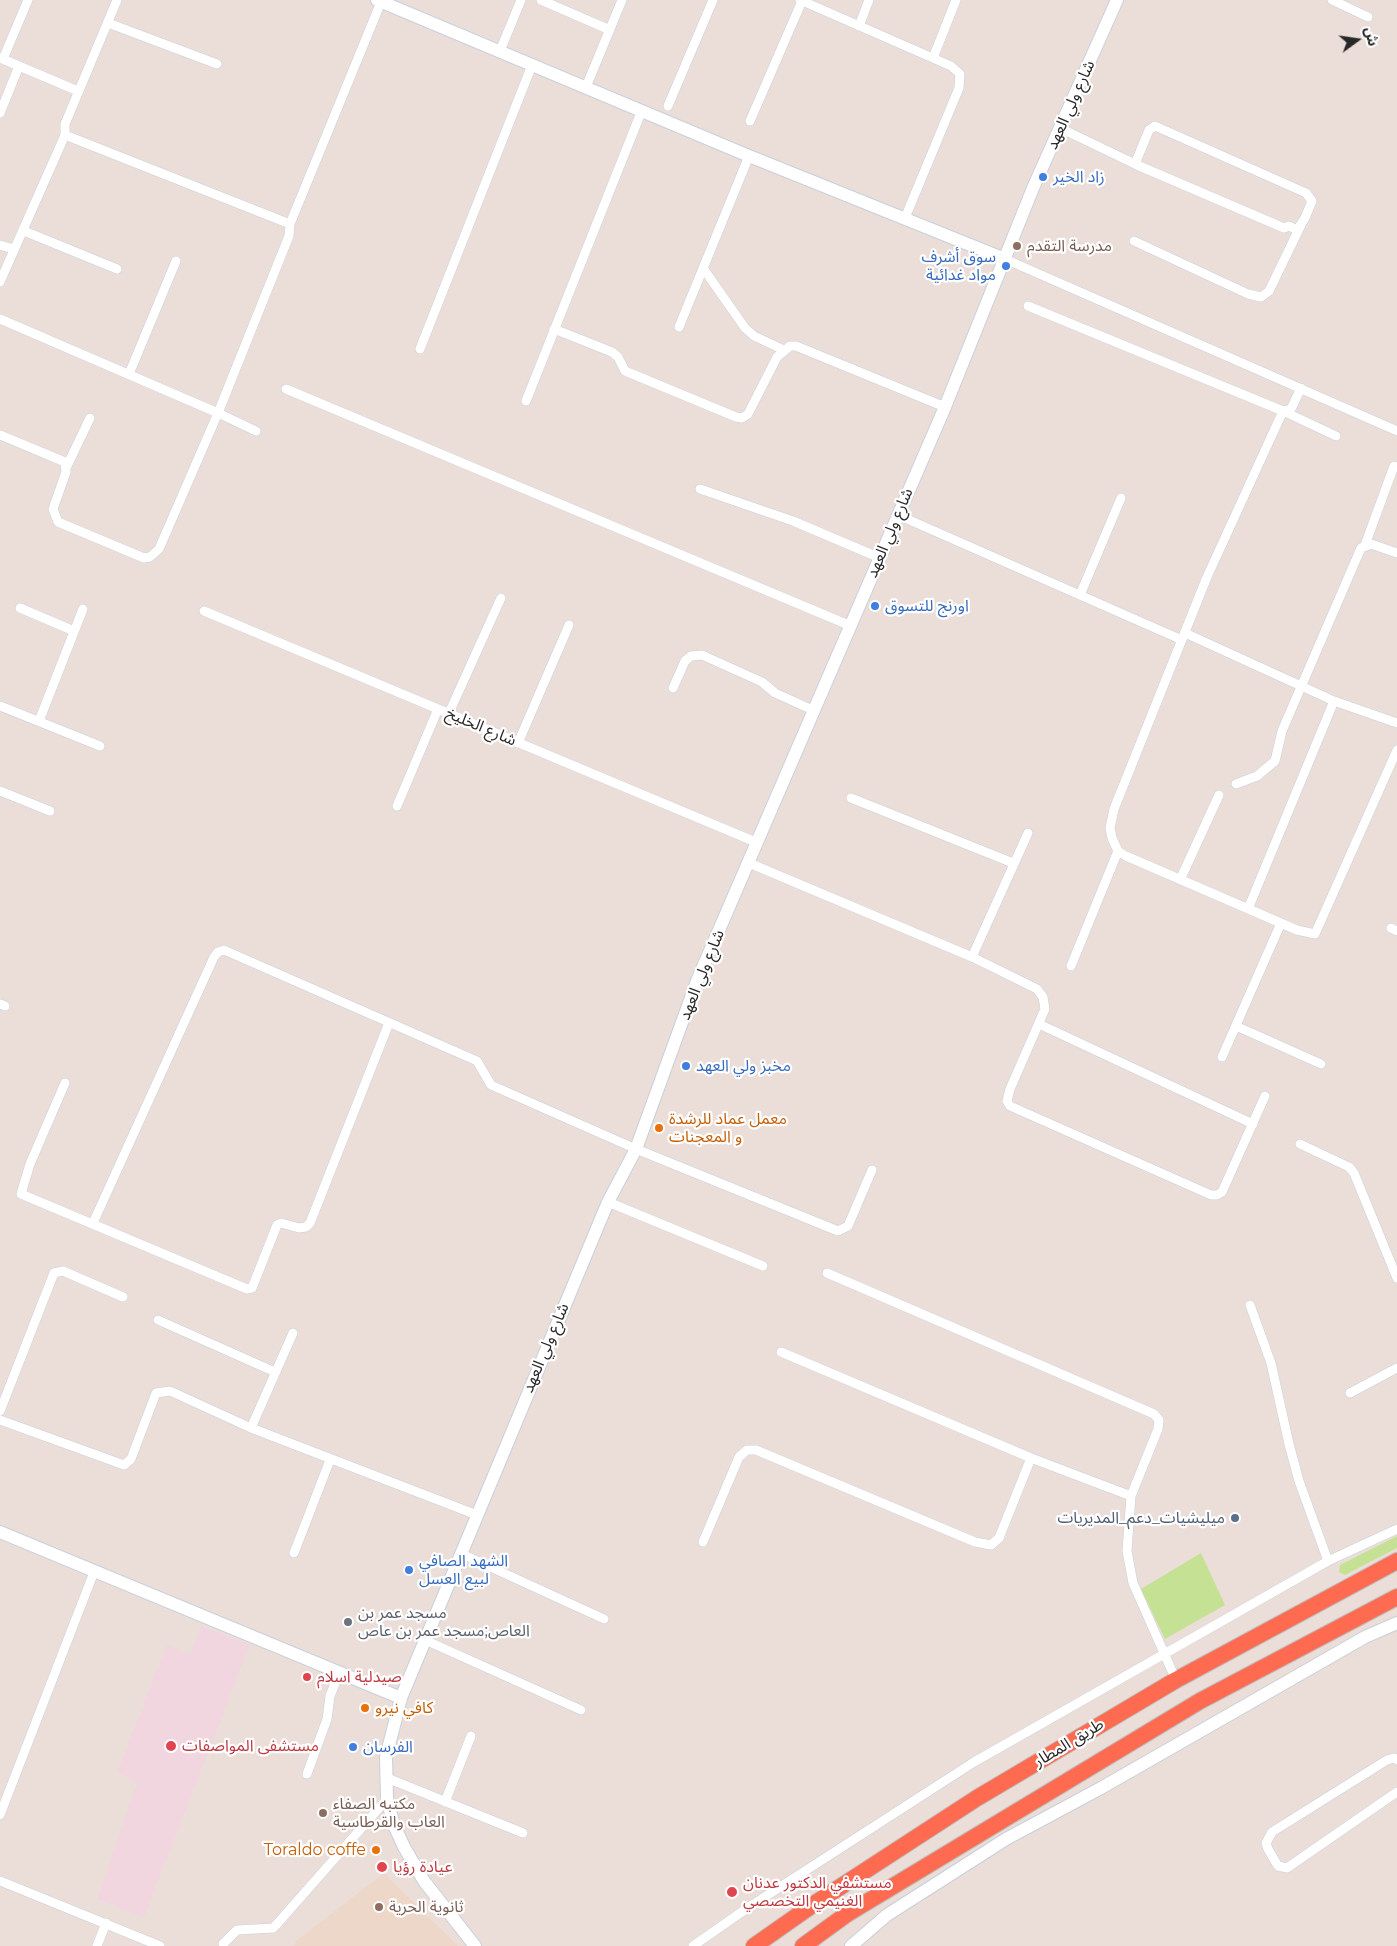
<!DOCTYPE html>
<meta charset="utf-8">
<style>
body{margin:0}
#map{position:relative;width:1397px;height:1946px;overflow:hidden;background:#ebded9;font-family:Montserrat,"Noto Sans Arabic",sans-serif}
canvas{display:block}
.north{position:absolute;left:1332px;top:15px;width:50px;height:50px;-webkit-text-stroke:4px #fff;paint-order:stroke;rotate:76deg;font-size:14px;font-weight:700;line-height:20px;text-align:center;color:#282828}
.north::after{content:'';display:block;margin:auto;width:18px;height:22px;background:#282828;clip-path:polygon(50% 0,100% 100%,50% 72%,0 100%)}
</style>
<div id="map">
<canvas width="1397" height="1946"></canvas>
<div class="north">ش</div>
</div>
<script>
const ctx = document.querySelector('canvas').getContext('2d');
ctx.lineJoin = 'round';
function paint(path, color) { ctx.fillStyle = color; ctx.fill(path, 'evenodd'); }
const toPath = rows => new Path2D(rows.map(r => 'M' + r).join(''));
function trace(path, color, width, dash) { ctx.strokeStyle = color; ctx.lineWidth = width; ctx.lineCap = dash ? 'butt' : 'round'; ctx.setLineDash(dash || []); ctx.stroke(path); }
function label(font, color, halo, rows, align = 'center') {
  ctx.font = font + ' Montserrat,"Noto Sans Arabic",sans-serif'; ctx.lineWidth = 4.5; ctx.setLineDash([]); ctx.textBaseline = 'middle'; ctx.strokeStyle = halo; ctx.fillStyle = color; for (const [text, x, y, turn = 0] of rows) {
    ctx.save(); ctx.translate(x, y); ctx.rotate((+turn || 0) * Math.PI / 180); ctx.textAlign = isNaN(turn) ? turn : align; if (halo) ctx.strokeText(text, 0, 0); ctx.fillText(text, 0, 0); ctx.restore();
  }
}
paint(toPath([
 [384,1873,458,1946,294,1946,296,1941]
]), '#edd7c8');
paint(toPath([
 [201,1626,250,1645,144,1917,97,1899,137,1782,117,1772,167,1645,190,1654]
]), '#f2d6df');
paint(toPath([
 [1397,1536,1397,1548,1345,1575,1339,1572,1340,1565],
 [1201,1553,1225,1605,1165,1639,1141,1589]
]), '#c5e294');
const street = toPath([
 [541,0,610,30],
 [800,0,951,66,960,74,959,88,905,218],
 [1332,0,1368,17],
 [108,23,217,64],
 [859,26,869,0],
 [500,51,521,0],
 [0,58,78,91],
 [933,58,956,0],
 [3,59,28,0],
 [586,87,622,0],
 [668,106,713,0],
 [0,113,19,66],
 [750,121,802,1],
 [1060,128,1137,165,1284,228,1289,226,1297,230,1305,218,1312,201,1306,193,1155,126,1149,130,1135,164],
 [65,135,290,224,289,236,218,413,256,431],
 [290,224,381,2],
 [24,231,117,269],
 [1134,241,1248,294,1261,297,1269,291,1301,225],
 [0,245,14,249],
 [1005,259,1397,431],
 [703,268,745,328,754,336,784,350],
 [0,282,65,135,65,124,117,0],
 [1028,306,1283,411,1336,436],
 [0,319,218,413,159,549,150,557,144,558,58,522,53,509,66,472,65,462,0,435],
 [679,327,749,156],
 [554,329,612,352,618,357,625,371,736,417,742,418,748,414,777,357,790,346,796,346,945,407],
 [420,349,532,65],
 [129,374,176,261],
 [1301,388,1291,409,1283,411,1207,577,1114,809,1110,828,1112,838,1118,851,1126,856,1297,930,1315,934,1397,750],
 [286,389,851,626],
 [526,401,642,110],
 [67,466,90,418],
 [700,489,793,521,880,558],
 [898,515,1182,640],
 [1365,545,1394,466],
 [1080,595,1121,498],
 [20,608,74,631],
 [204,611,758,843],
 [1185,633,1334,701,1397,723],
 [673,688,685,661,691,656,702,655,762,682,775,693,815,711],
 [0,706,100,746],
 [449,713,501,598],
 [39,721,83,609],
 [518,743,569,625],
 [1236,784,1257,776,1275,761,1282,731,1361,548,1371,544,1397,553],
 [0,791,50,811],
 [851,798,1013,863],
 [397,806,438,709],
 [749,863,972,957,1037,989,1043,997,1045,1009,1010,1089,1007,1101,1010,1106,1211,1195,1217,1195,1222,1192,1265,1096],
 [1180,880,1219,795],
 [1248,909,1334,701],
 [1391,928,1397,931],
 [972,957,1028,833],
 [1071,966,1118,851],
 [0,1004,5,1006],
 [1039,1024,1253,1124],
 [1236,1026,1321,1064],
 [1222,1057,1281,923],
 [65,1083,30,1164,21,1194,247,1289,252,1288,277,1225,281,1223,299,1228,306,1227,310,1223,389,1023],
 [1300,1144,1349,1167,1354,1173,1397,1278],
 [608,1202,763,1266],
 [93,1223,214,957,218,952,224,950,477,1061,491,1085,636,1149,838,1231,848,1226,872,1170],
 [827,1273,1154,1414,1159,1420,1158,1429,1131,1496,1127,1551,1133,1583,1176,1680],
 [1250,1305,1271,1363,1289,1444,1299,1481,1328,1561],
 [158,1320,275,1372],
 [781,1352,1031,1458,1131,1496],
 [1350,1393,1397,1368],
 [0,1411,54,1273,63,1271,123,1297],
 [0,1420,124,1465,131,1459,156,1393,170,1391,251,1428,477,1515],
 [251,1428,293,1333],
 [703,1542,739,1457,747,1450,756,1450,975,1542,991,1545,999,1538,1031,1458],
 [294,1553,330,1460],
 [462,1554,604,1619],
 [425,1640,581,1710],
 [1397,1760,1394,1758,1387,1760,1272,1832,1266,1843,1268,1849,1278,1866,1287,1868,1397,1792],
 [307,1774,327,1719,330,1696,339,1673],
 [387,1778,523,1833],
 [445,1802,471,1736],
 [0,1815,94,1572],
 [0,1881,160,1946],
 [223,1944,237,1930,273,1928,277,1924,387,1799],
 [97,1946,106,1923],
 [693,1946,746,1909,974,1762,1328,1561,1397,1529]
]);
const secondary = toPath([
 [377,0,749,156,1005,259],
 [0,1532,401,1698],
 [475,1946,424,1881,404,1847,394,1825,387,1799,386,1757,401,1698,608,1202,636,1149,697,981,945,407,1033,188,1117,0],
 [851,1946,887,1915,1006,1839,1101,1788,1365,1637,1397,1623]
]);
const highway = toPath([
 [754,1946,814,1904,977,1798,1176,1680,1397,1561],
 [803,1946,847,1914,1200,1701,1397,1597]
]);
trace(street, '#c7d0da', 10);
trace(secondary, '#c7d0da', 14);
trace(highway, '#bebebe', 18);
trace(street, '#fff', 9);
trace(secondary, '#fff', 12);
trace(highway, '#ff6b50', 16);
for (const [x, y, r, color] of [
 [1043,177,5,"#3f7fe0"],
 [1017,246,5,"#8d6e63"],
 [1006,266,5,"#3f7fe0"],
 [875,606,5,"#3f7fe0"],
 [686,1066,5,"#3f7fe0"],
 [659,1128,5,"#e8710a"],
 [1235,1518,5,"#5c6f8a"],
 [409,1570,5,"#3f7fe0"],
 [348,1622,5,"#6b7280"],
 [307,1677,5,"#e0444e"],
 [365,1708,5,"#e8710a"],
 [171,1746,6,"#e0444e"],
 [353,1747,5,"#3f7fe0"],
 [323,1813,5,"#8d6e63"],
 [376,1850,5,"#e8710a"],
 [382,1867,6,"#e0444e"],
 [732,1892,6,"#e0444e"],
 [379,1907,5,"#8d6e63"]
]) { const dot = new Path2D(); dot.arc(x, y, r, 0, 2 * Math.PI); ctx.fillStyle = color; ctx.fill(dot); trace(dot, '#fff', 2); }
label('16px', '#282828', '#fff', [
 ["شارع ولي العهد",1071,105,-66],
 ["شارع ولي العهد",890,533,-67],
 ["شارع الخليخ",481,727,23],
 ["شارع ولي العهد",702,975,-68],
 ["شارع ولي العهد",546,1348,-67],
 ["طريق المطار",1069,1743,-31]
]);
label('16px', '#366cbe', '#fff', [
 ["زاد الخير",1053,177],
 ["سوق أشرف",996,257,"right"],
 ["مواد غدائية",996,275,"right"],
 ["اورنج للتسوق",885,606],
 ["مخبز ولي العهد",696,1066],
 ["الشهد الصافي",419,1561],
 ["لبيع العسل",419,1579],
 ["الفرسان",363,1747]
], 'left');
label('16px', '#785e54', '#fff', [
 ["مدرسة التقدم",1027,246],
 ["مكتبه الصفاء",333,1804],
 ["العاب والقرطاسية",333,1822],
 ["ثانوية الحرية",389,1907]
], 'left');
label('16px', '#c56008', '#fff', [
 ["معمل عماد للرشدة",669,1119],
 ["و المعجنات",669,1137],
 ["كافي نيرو",375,1708],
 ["Toraldo coffe",366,1850,"right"]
], 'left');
label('16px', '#4e5e75', '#fff', [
 ["ميليشيات_دعم_المديريات",1225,1518]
], 'right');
label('16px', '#5b616d', '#fff', [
 ["مسجد عمر بن",358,1613],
 ["العاص;مسجد عمر بن عاص",358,1631]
], 'left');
label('16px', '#be3a42', '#fff', [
 ["صيدلية اسلام",317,1677],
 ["مستشفى المواصفات",182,1746],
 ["عيادة رؤيا",393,1867],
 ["مستشفي الدكتور عدنان",743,1883],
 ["الغنيمي التخصصي",743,1901]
], 'left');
</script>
